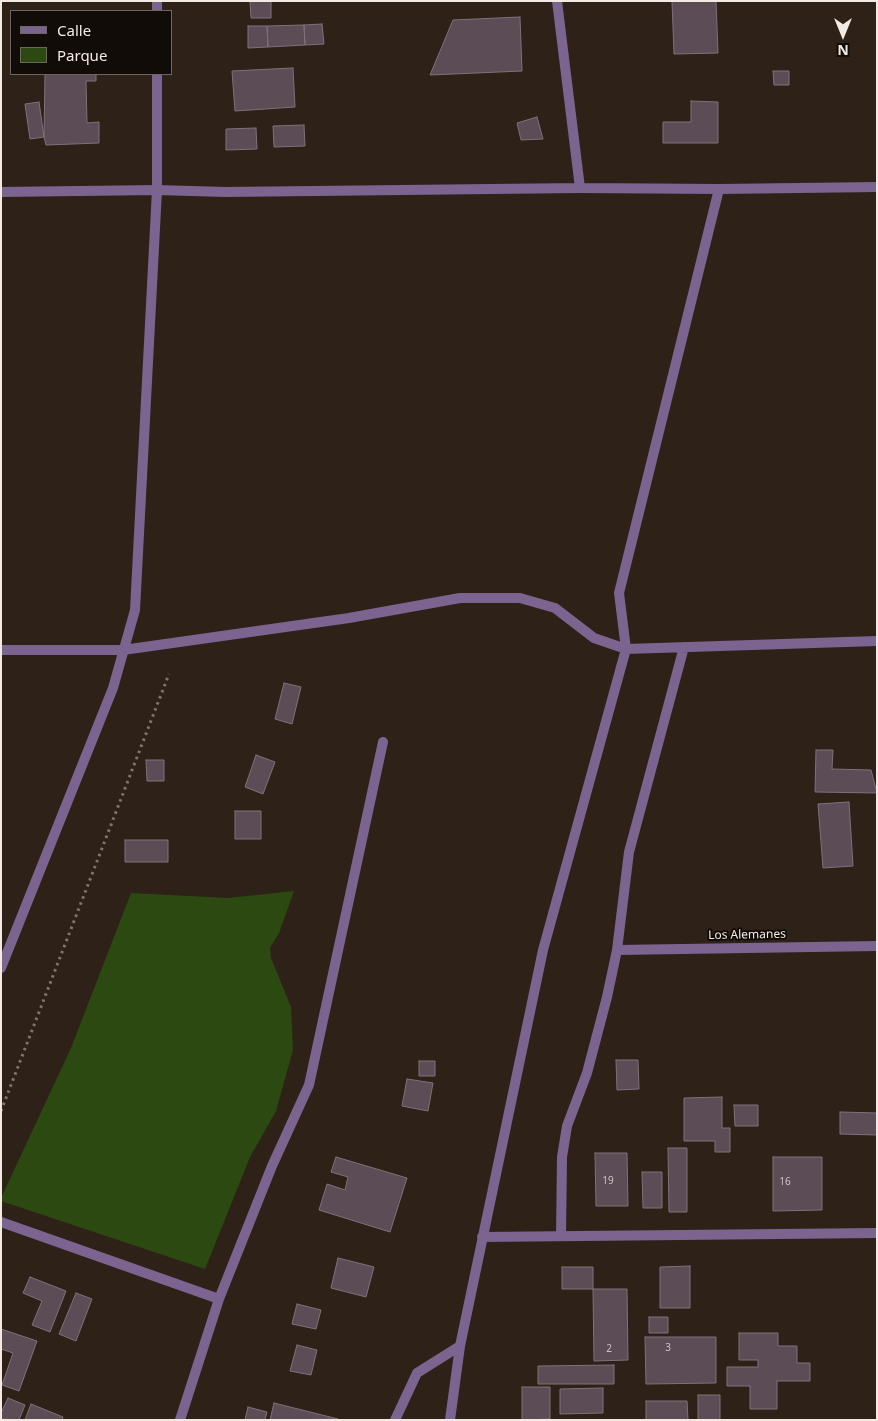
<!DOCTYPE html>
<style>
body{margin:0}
#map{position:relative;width:878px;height:1421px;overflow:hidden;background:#2e2218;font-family:"Noto Sans",sans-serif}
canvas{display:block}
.frame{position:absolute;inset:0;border:2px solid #f3eae4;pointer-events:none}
.legend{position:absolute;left:10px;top:10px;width:162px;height:65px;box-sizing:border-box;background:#120c08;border:1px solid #6c6560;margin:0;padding:6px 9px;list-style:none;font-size:15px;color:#f3eae4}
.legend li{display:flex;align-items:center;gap:10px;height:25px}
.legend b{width:25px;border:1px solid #6c6560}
.north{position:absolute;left:818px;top:10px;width:50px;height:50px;-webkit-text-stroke:4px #120c08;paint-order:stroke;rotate:180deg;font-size:14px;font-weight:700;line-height:20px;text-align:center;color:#f3eae4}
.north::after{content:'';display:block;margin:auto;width:18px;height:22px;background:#f3eae4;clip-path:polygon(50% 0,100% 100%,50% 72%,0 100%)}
</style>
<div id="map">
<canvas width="878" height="1421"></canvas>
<div class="frame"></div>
<ul class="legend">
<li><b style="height:6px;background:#7b6590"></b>Calle</li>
<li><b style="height:14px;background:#2c4911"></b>Parque</li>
</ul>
<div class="north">N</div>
</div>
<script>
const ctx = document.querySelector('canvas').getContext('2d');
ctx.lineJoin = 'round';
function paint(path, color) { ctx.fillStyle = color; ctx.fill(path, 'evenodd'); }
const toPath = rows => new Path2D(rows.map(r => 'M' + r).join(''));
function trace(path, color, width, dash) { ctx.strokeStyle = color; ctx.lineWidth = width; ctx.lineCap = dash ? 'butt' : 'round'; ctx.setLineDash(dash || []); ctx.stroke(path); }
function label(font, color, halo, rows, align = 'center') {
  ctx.font = font + ' "Noto Sans",sans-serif'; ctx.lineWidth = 4; ctx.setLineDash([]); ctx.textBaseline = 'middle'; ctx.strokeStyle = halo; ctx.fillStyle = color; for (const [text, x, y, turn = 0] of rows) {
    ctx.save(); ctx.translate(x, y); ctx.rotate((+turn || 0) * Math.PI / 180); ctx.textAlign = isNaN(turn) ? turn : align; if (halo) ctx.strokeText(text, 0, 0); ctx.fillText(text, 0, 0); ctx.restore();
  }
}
paint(toPath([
 [294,891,279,933,270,948,271,958,291,1007,293,1050,276,1111,250,1157,205,1269,1,1201,1,1198,71,1048,131,893,228,898]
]), '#2c4911');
const building = toPath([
 [250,1,271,1,271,18,251,18,250,1],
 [672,1,716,1,718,53,674,54,672,1],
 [520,17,522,71,430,75,453,20,520,17],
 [322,24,324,44,305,45,304,25,322,24],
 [304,25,305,45,268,47,267,26,304,25],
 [248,26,267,26,268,47,248,48,248,26],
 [293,68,295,107,235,111,232,71,293,68],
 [773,71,789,71,789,85,774,85,773,71],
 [45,74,96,74,96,81,86,81,87,123,99,122,99,143,46,145,44,137,45,74],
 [691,101,718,102,718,143,663,143,663,122,691,122,691,101],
 [39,102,44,137,30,139,25,104,39,102],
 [537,117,543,139,521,140,517,123,537,117],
 [304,125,305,146,274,147,273,126,304,125],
 [256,128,257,149,226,150,226,129,256,128],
 [284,683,301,687,292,724,275,719,284,683],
 [816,750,833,750,832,769,871,770,877,793,815,792,816,750],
 [256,755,275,762,263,794,245,787,256,755],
 [146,760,164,760,164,781,147,781,146,760],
 [849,802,853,866,823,868,818,804,849,802],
 [235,811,261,811,261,839,235,839,235,811],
 [125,840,168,840,168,862,125,862,125,840],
 [616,1060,638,1060,639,1089,617,1090,616,1060],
 [419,1061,435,1061,435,1076,419,1076,419,1061],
 [407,1079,433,1083,428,1111,402,1106,407,1079],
 [722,1097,722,1128,730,1128,730,1152,715,1152,715,1141,684,1141,684,1098,722,1097],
 [734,1105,758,1105,758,1126,735,1126,734,1105],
 [840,1112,877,1113,877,1135,840,1134,840,1112],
 [668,1148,687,1148,687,1212,669,1212,668,1148],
 [595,1153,627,1153,628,1206,596,1206,595,1153],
 [336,1157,407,1178,390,1232,319,1210,327,1184,345,1190,348,1177,331,1172,336,1157],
 [773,1157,822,1157,822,1210,773,1211,773,1157],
 [642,1172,662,1172,662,1208,643,1208,642,1172],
 [338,1258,374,1267,366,1297,331,1288,338,1258],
 [690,1266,690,1308,660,1308,660,1267,690,1266],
 [562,1267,593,1267,593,1289,562,1289,562,1267],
 [30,1277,66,1291,50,1332,32,1325,42,1301,23,1293,30,1277],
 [593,1289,627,1289,628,1360,594,1361,593,1289],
 [76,1293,92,1299,76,1341,59,1334,76,1293],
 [297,1304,321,1310,316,1329,292,1324,297,1304],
 [649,1317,668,1317,668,1333,649,1333,649,1317],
 [1,1329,37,1341,19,1391,2,1385,13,1353,1,1349,1,1329],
 [739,1333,778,1333,778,1346,797,1346,797,1363,810,1363,810,1381,777,1381,777,1409,750,1409,750,1386,727,1386,727,1367,758,1367,758,1360,739,1360,739,1333],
 [645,1337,716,1337,716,1383,646,1384,645,1337],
 [297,1345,317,1350,311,1375,290,1371,297,1345],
 [614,1365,614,1384,538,1384,538,1366,614,1365],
 [522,1387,550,1387,550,1419,522,1420,522,1387],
 [603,1388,603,1413,560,1414,560,1389,603,1388],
 [698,1395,720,1395,720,1420,698,1420,698,1395],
 [8,1398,25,1405,19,1420,1,1419,1,1413,8,1398],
 [646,1401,687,1401,688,1420,646,1420,646,1401],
 [274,1403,338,1419,270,1420,274,1403],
 [31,1404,63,1417,62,1420,25,1420,31,1404],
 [248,1407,267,1412,265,1420,245,1420,248,1407]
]);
paint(building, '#5b4c56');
trace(building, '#80707b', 1);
trace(toPath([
 [1,1111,169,674]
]), '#7f756c', 3, [2.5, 4]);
trace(toPath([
 [557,1,580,188],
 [1,192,157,190,225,192,580,188,719,189,877,187],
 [1,650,123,650,349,618,460,598,520,598,555,608,594,638,626,649,877,641],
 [617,950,877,946],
 [1,1222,219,1299],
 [561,1236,562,1157,567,1126,587,1073,607,997,617,950,629,852,684,647],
 [482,1237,877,1233],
 [180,1420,219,1299,272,1166,309,1085,383,742],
 [395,1420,417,1373,460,1346],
 [450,1420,460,1346,543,950,626,649,619,593,719,189]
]), '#7b6590', 10);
trace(toPath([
 [157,11,157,1],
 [1,968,113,688,135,610,157,190,157,74]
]), '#7b6590', 10);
label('10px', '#cdc2c0', null, [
 ["19",608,1181],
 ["16",785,1182],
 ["3",668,1348],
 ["2",609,1349]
]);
label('12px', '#f3eae4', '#120c08', [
 ["Los Alemanes",747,935,-1]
]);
</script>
